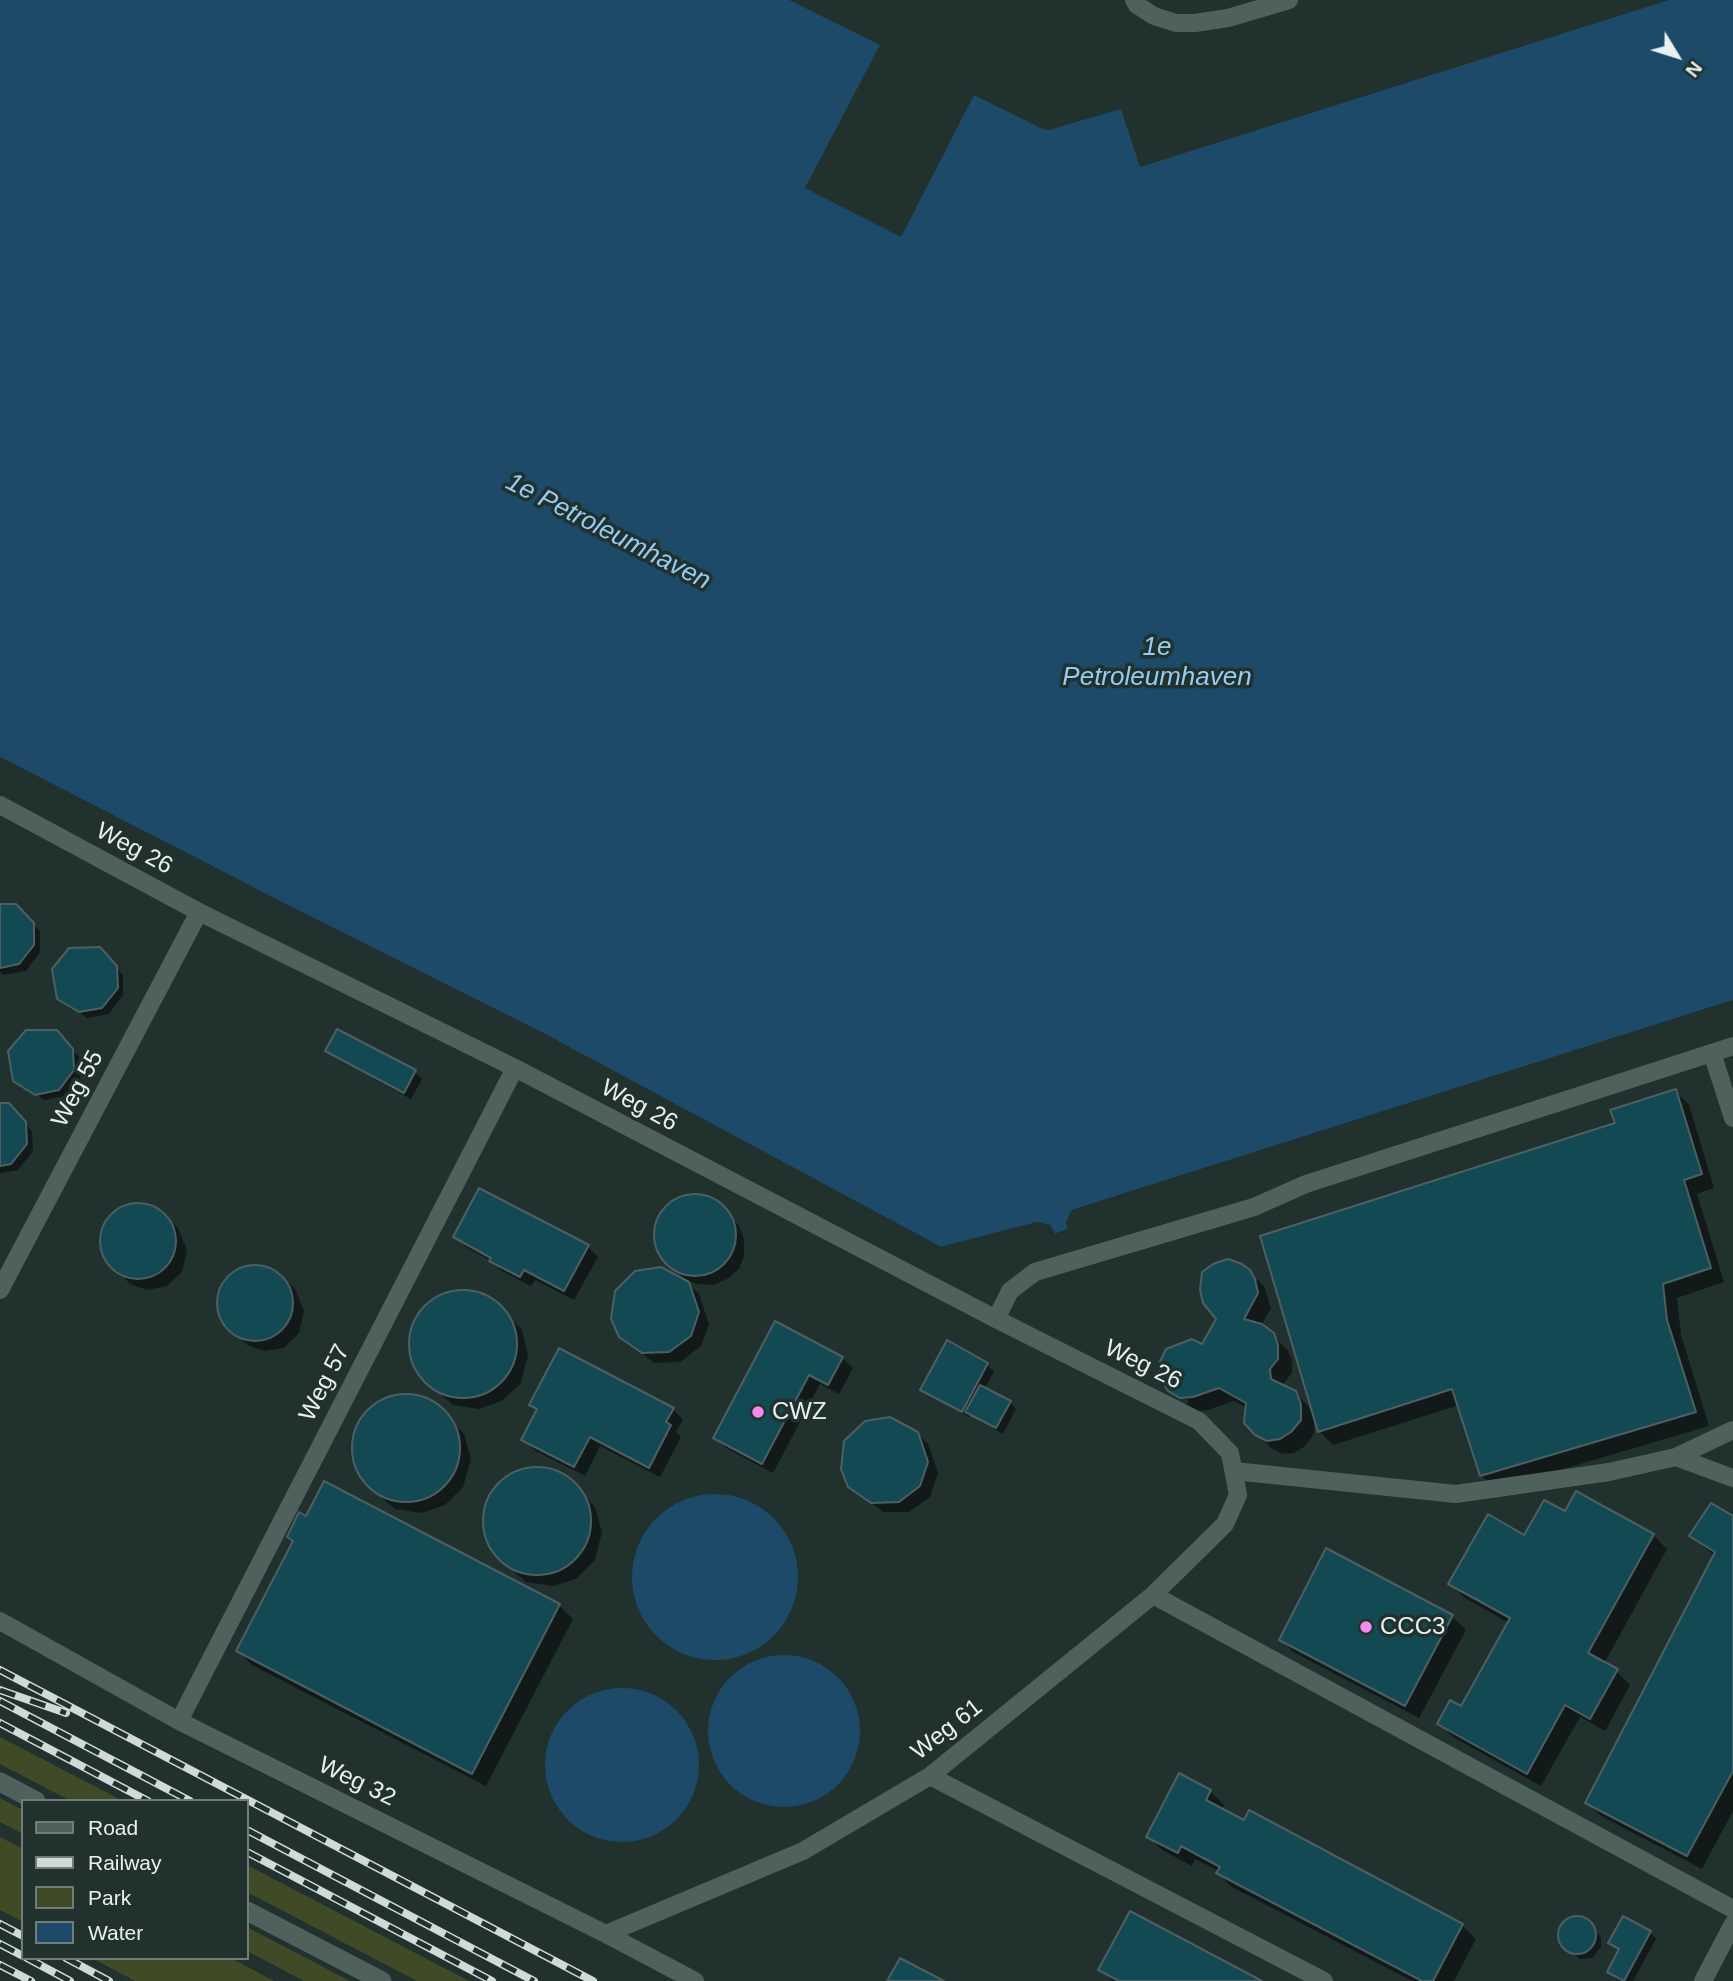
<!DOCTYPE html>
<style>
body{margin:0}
#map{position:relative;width:1733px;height:1981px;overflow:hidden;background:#21312e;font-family:Helvetica,sans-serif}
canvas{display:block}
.legend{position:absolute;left:21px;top:1799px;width:228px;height:161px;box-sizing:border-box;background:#21312e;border:2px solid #707e7b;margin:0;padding:9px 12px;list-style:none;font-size:21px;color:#e7f1ef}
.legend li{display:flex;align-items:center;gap:14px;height:35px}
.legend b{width:35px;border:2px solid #707e7b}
.north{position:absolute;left:1642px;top:21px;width:70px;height:70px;-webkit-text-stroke:5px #21312e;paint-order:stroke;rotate:128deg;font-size:19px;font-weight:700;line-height:28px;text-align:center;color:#e7f1ef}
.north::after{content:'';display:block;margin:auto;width:24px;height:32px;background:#e7f1ef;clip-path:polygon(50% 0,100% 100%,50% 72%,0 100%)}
</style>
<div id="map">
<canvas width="1733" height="1981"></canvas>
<ul class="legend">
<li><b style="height:9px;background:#4f615d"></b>Road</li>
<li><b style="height:9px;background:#d0dad8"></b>Railway</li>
<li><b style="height:19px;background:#404a27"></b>Park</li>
<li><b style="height:19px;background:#1c4a68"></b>Water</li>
</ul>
<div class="north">N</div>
</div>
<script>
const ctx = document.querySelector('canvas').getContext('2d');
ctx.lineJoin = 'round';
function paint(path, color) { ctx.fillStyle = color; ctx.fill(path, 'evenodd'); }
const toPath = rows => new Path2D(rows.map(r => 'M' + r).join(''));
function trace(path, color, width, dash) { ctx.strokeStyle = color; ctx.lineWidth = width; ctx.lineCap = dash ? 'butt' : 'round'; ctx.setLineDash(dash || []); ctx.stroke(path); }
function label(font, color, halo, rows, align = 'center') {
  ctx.font = font + ' Helvetica,sans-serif'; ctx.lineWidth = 7; ctx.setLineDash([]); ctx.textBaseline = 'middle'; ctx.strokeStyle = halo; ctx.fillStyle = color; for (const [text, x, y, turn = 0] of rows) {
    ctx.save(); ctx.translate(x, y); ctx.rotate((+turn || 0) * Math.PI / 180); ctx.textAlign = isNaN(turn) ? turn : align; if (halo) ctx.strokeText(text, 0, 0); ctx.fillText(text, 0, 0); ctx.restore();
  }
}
paint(toPath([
 [0,1737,123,1801,71,1801,0,1764],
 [0,1798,23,1810,23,1834,0,1822],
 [0,1837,23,1849,23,1922,0,1910],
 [247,1865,469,1981,417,1981,247,1892],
 [247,1927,350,1981,304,1981,247,1951],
 [92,1958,231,1958,274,1981,135,1981]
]), '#404a27');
paint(toPath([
 [0,0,789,0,880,45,805,188,901,237,974,95,1043,129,1049,130,1121,109,1140,167,1669,0,1733,0,1733,1000,1072,1210,1066,1222,1068,1229,1054,1234,1050,1225,1037,1222,941,1247,545,1034,282,902,0,757],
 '632 1577a83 83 0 1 1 166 0a83 83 0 1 1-166 0Z',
 '708 1731a76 76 0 1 1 152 0a76 76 0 1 1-152 0Z',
 '545 1765a77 77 0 1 1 154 0a77 77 0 1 1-154 0Z'
]), '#1c4a68');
paint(toPath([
 [0,757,282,902,545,1034,941,1247,1037,1222,1050,1225,1055,1234,1068,1229,1066,1222,1072,1210,1733,1000,1733,1004,1074,1213,1070,1222,1071,1231,1055,1237,1052,1236,1048,1228,1037,1225,941,1250,544,1037,280,906,0,761]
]), '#21312e');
paint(toPath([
 [0,906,23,913,40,931,40,952,26,971,4,975,0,972],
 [106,956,123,975,123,995,109,1014,87,1018,58,998],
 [338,1031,415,1072,422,1079,411,1099,334,1057,327,1051],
 [63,1039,79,1057,80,1078,65,1096,44,1100,15,1080],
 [1675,1091,1689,1105,1714,1188,1697,1194,1724,1282,1677,1298,1681,1335,1709,1426,1495,1489,1481,1475,1459,1405,1333,1445,1319,1431,1314,1418,1314,1434,1305,1446,1294,1453,1283,1454,1271,1448,1257,1433,1247,1408,1234,1401,1208,1410,1196,1411,1179,1399,1187,1404,1189,1401,1176,1393,1176,1396,1169,1389,1203,1346,1249,1272,1264,1286,1271,1308,1261,1326,1287,1349,1292,1360,1292,1373,1284,1383,1284,1387,1295,1393,1313,1411,1618,1125],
 [0,1105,15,1112,32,1131,33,1151,18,1170,0,1173],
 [688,1197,704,1197,718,1204,739,1226,744,1239,744,1256,739,1269,727,1279,713,1285,696,1284,683,1278,661,1256,656,1241,656,1227,662,1214,673,1203],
 [146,1204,167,1217,178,1228,187,1250,182,1272,167,1286,147,1290,130,1284,105,1257,102,1233,110,1217,125,1206],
 [456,1236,588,1247,598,1257,574,1300,535,1280,531,1286,502,1271,491,1261,466,1247],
 [263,1266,284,1278,295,1289,304,1311,299,1333,284,1348,264,1351,247,1345,222,1319,219,1295,227,1278,242,1268],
 [686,1282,699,1294,709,1324,701,1346,680,1362,654,1363,621,1336],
 [464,1290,491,1297,522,1330,528,1355,521,1383,502,1401,479,1409,453,1405,430,1385,419,1374,410,1348,415,1321,437,1297],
 [776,1323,842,1358,853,1368,839,1394,820,1384,773,1473,726,1448,716,1438],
 [987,1365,994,1371,984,1389,1010,1402,1016,1409,1003,1434,970,1415,969,1417,929,1396,923,1389],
 [406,1395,433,1402,464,1434,471,1459,463,1487,445,1505,422,1513,395,1509,372,1490,361,1479,352,1452,357,1425,379,1401],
 [532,1405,673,1409,683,1420,676,1432,681,1437,660,1477,600,1446,585,1476,534,1450,523,1439,538,1411],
 [917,1433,928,1444,938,1473,930,1497,909,1512,883,1512,850,1486],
 [537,1467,564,1475,595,1507,602,1532,595,1560,576,1579,553,1586,526,1582,504,1563,493,1552,483,1525,488,1499,511,1474],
 [325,1483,559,1605,573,1619,486,1786,252,1665,238,1651,294,1543,289,1537,307,1518],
 [1565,1514,1653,1535,1667,1549,1604,1664,1616,1671,1630,1685,1605,1731,1580,1717,1541,1786,1453,1737,1439,1723,1462,1709,1509,1623,1465,1598,1451,1584],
 [1733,1517,1733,1811,1702,1869,1601,1816,1587,1802,1715,1556,1691,1536],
 [1327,1551,1452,1616,1466,1630,1419,1718,1295,1653,1281,1640],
 [1210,1791,1224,1805,1221,1810,1462,1925,1476,1939,1454,1981,1412,1981,1232,1887,1218,1873,1219,1871,1195,1859,1192,1866,1162,1850,1148,1836],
 [1582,1919,1587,1922,1601,1937,1601,1947,1592,1958,1580,1959,1562,1943,1560,1931,1569,1920],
 [1650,1932,1656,1939,1633,1981,1621,1981,1615,1978,1609,1971,1620,1951,1610,1943],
 [1101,1970,1259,1981,1113,1981]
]), '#0007');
const building = toPath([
 [0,904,16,904,34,923,34,945,19,964,0,968,0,904],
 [100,947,117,966,118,988,102,1008,79,1012,57,999,52,969,69,948,100,947],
 [337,1029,416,1070,404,1093,325,1051,337,1029],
 [26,1030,57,1030,73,1049,74,1070,59,1090,35,1095,13,1081,8,1051,26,1030],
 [1676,1089,1702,1174,1684,1180,1711,1268,1663,1284,1667,1320,1696,1412,1480,1476,1452,1389,1318,1432,1260,1236,1615,1123,1610,1110,1676,1089],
 [0,1103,9,1103,26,1122,27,1144,11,1164,0,1166,0,1103],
 [479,1188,589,1245,564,1291,524,1270,520,1277,489,1261,491,1258,453,1237,479,1188],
 '654 1235a41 41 0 1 1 82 0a41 41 0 1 1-82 0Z',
 '100 1241a38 38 0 1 1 76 0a38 38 0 1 1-76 0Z',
 [1228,1259,1242,1264,1250,1270,1255,1279,1258,1293,1244,1319,1262,1324,1274,1333,1278,1345,1278,1359,1270,1369,1271,1379,1296,1391,1301,1404,1301,1420,1291,1432,1280,1439,1267,1441,1255,1435,1244,1423,1246,1403,1219,1388,1193,1397,1180,1398,1168,1391,1159,1376,1159,1364,1166,1349,1192,1339,1202,1344,1216,1319,1203,1303,1200,1290,1202,1272,1213,1264,1228,1259],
 '217 1303a38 38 0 1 1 76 0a38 38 0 1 1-76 0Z',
 [661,1267,689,1282,699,1312,691,1336,669,1352,642,1353,619,1337,611,1319,615,1291,635,1271,661,1267],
 '409 1344a54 54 0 1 1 108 0a54 54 0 1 1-108 0Z',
 [775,1321,843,1357,828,1385,809,1375,762,1464,713,1438,775,1321],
 [947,1340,988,1363,962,1412,920,1390,947,1340],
 [559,1348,674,1408,666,1422,671,1425,649,1468,590,1437,574,1467,521,1440,537,1409,529,1405,559,1348],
 [980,1385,1011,1401,996,1428,965,1412,980,1385],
 '352 1448a54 54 0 1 1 108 0a54 54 0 1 1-108 0Z',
 [890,1417,918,1432,928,1462,920,1486,899,1502,871,1503,848,1487,841,1469,844,1441,865,1421,890,1417],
 '483 1521a54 54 0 1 1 108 0a54 54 0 1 1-108 0Z',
 [324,1481,560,1604,472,1774,236,1651,293,1541,287,1537,299,1512,306,1516,324,1481],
 [1576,1491,1654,1534,1588,1653,1618,1669,1590,1719,1565,1705,1527,1774,1437,1724,1450,1700,1461,1706,1510,1618,1448,1584,1488,1514,1524,1535,1544,1500,1565,1511,1576,1491],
 [1711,1503,1733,1516,1733,1771,1687,1856,1585,1803,1715,1552,1689,1536,1711,1503],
 [1326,1548,1453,1615,1405,1706,1279,1640,1326,1548],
 [1179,1773,1211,1790,1206,1800,1244,1820,1249,1810,1463,1924,1433,1981,1422,1981,1216,1873,1220,1867,1181,1846,1178,1853,1146,1837,1179,1773],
 [1130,1911,1262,1981,1119,1981,1098,1970,1130,1911],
 [1623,1916,1651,1931,1624,1981,1607,1972,1619,1949,1608,1943,1623,1916],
 '1558 1935a19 19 0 1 1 38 0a19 19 0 1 1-38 0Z',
 [900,1958,944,1981,887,1981,900,1958]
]);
paint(building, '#124952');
trace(building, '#4e5f63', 2);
trace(toPath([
 [1134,0,1137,5,1154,16,1176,23,1195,23,1228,18,1289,0],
 [0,805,199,912,515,1068,996,1319,1199,1421,1230,1453,1238,1495,1225,1524,1153,1595,930,1776,803,1851,606,1934],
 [1712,1053,1733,1118],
 [0,1290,199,912],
 [996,1319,1010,1291,1035,1272,1254,1207,1306,1184,1733,1046],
 [1676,1457,1733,1478],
 [1234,1471,1456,1494,1609,1472,1676,1457,1733,1430],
 [1153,1595,1733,1909],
 [0,1621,179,1721,606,1934,695,1981],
 [179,1721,515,1068],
 [930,1776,1324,1981],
 [1703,1981,1733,1924]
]), '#4f615d', 18);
trace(toPath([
 [0,1782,36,1801],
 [247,1911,382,1981]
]), '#4f615d', 19);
const rail = toPath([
 [0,1670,593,1981],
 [0,1690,66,1713],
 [0,1701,190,1801],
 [0,1723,148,1801],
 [247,1830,534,1981],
 [247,1852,492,1981],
 [0,1924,23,1936],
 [0,1944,23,1956],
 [27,1958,70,1981],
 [66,1958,109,1981],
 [0,1965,31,1981]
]);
trace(rail, '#d0dad8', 8);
trace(rail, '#21312e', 5, [16]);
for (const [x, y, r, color] of [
 [758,1412,7,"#f489f0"],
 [1366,1627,7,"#f489f0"]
]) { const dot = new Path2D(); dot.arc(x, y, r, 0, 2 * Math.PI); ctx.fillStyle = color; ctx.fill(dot); trace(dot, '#21312e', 2.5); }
label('24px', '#e7f1ef', '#21312e', [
 ["Weg 26",134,849,28],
 ["Weg 55",78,1089,-62],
 ["Weg 26",639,1106,28],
 ["Weg 26",1143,1365,26],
 ["Weg 57",325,1383,-63],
 ["Weg 61",947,1730,-38],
 ["Weg 32",357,1782,26]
]);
label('24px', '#e7f1ef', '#21312e', [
 ["CWZ",772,1412],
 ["CCC3",1380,1627]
], 'left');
label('italic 26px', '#94ccf4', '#21312e', [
 ["1e Petroleumhaven",608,532,27],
 ["1e",1157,648],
 ["Petroleumhaven",1157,678]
]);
</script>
